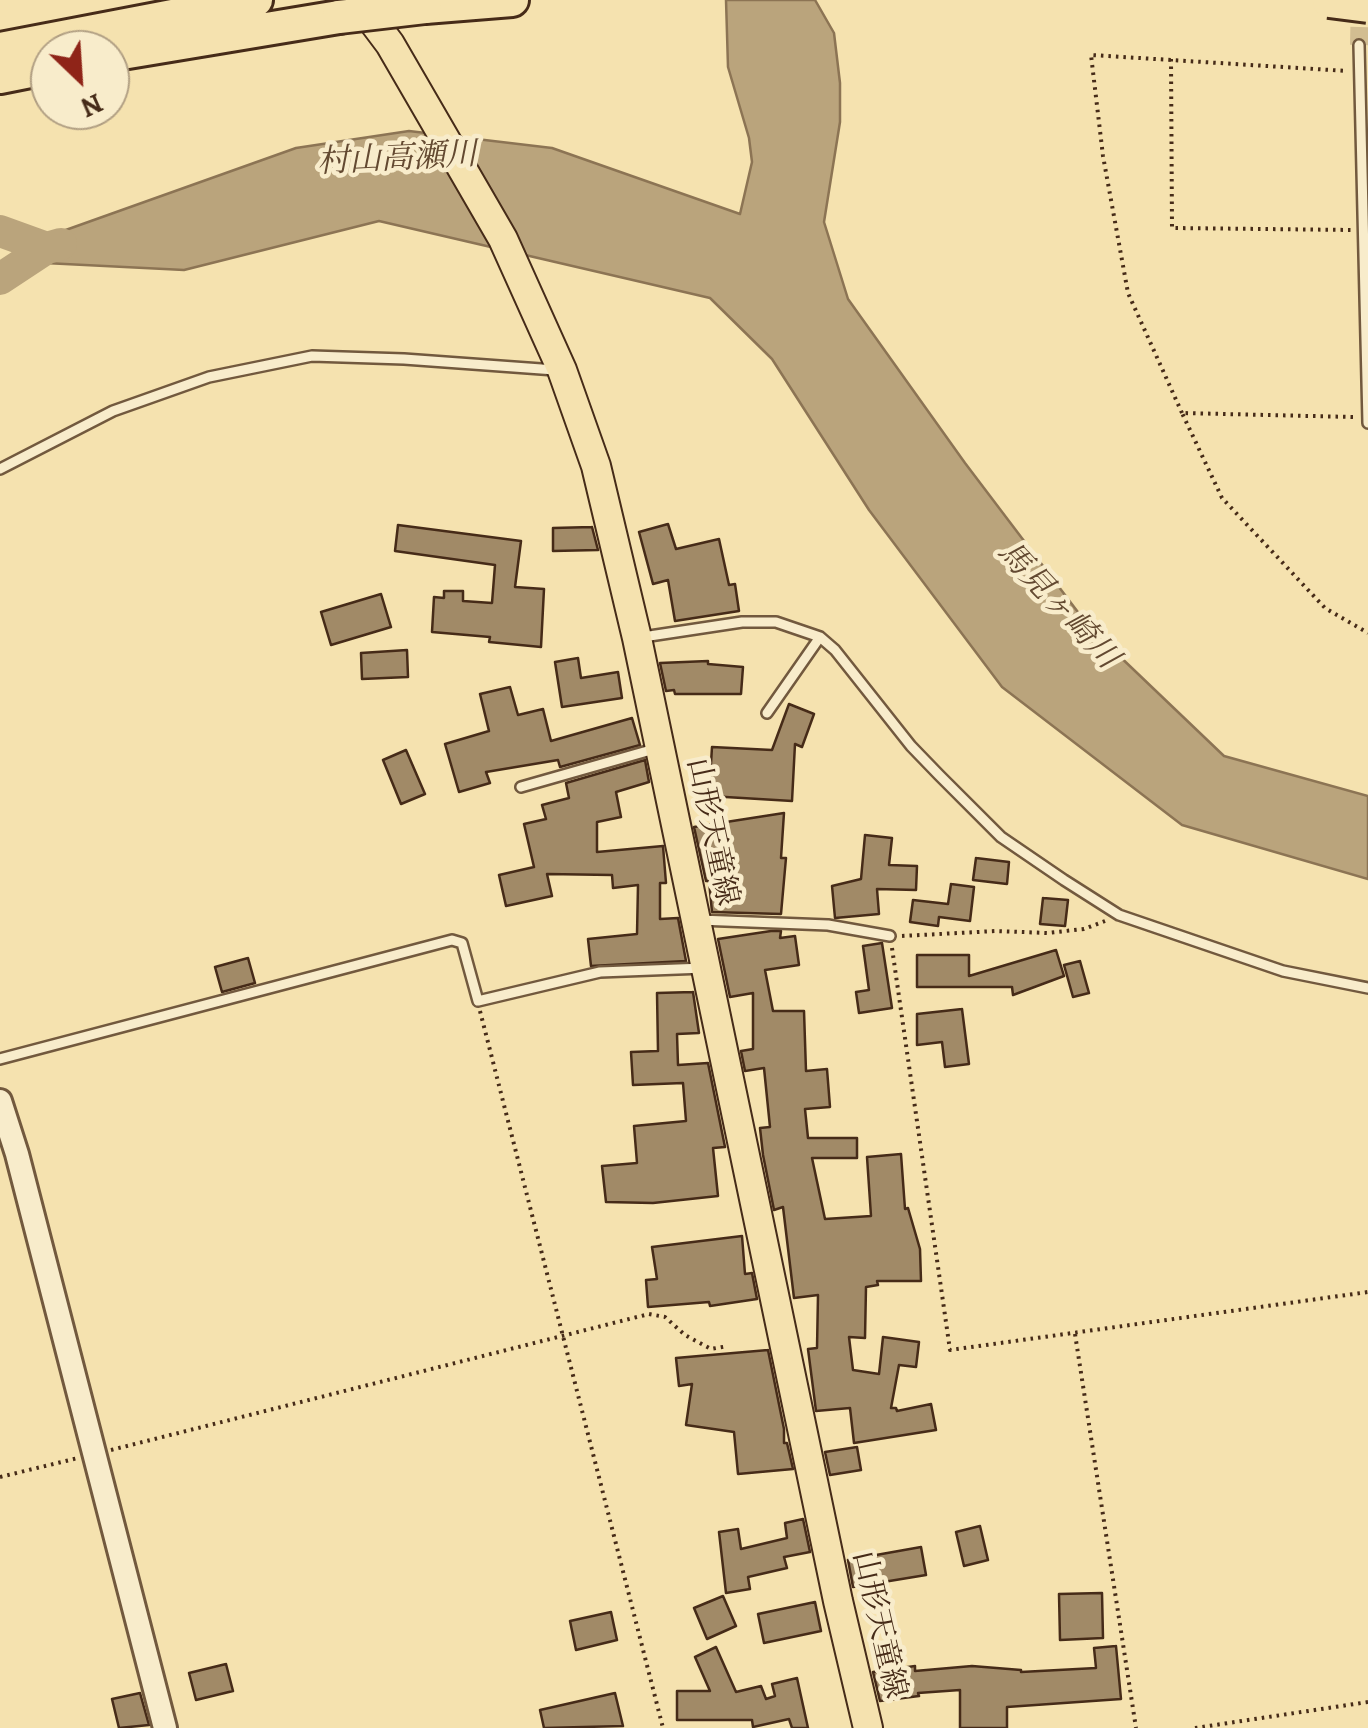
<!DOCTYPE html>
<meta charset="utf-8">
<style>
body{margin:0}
#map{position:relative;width:1368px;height:1728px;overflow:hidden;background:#f5e2af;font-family:Alegreya,serif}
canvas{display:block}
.north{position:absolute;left:30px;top:30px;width:100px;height:100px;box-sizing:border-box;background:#f8eccb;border:2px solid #b19f83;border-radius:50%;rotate:155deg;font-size:28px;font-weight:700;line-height:40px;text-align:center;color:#462b18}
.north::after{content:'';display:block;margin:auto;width:35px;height:45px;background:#8f2418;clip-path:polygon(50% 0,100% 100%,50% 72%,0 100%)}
</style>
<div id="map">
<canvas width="1368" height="1728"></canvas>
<div class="north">N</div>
</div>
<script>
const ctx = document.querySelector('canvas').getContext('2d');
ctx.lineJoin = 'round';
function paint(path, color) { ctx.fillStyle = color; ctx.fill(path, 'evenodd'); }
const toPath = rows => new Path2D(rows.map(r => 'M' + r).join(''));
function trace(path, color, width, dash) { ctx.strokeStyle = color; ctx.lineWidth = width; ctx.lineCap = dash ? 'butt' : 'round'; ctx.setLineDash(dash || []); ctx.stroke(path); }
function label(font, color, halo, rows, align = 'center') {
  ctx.font = font + ' Alegreya,"Noto Serif JP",serif'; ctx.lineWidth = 9; ctx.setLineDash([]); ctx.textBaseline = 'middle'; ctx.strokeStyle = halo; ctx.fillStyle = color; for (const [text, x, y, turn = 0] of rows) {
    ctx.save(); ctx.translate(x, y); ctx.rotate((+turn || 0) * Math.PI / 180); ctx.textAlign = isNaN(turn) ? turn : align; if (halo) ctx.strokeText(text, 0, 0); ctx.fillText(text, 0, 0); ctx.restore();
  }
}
const water = toPath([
 [726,0,815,0,834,33,840,83,840,122,824,222,848,299,965,463,1090,628,1224,756,1368,796,1368,879,1182,825,1002,687,869,510,772,359,710,298,379,221,184,270,25,262,32,242,296,148,409,131,552,148,740,214,752,162,749,138,728,67,726,0]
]);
paint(water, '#baa47c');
trace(water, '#8c7454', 2.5);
trace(toPath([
 [0,231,47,248],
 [0,279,47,248,61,244]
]), '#baa47c', 32);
const building = toPath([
 [668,524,676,549,719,539,729,585,735,584,739,611,675,621,668,580,653,584,639,532,668,524],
 [398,525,521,541,515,587,544,589,541,647,489,642,490,637,432,632,434,597,444,598,444,591,463,591,463,601,492,603,495,565,395,551,398,525],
 [592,527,598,550,553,551,553,528,592,527],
 [381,594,391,627,331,645,321,612,381,594],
 [407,650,408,677,362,679,361,653,407,650],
 [578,658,581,678,618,672,622,698,562,707,555,662,578,658],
 [708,661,708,664,743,667,741,694,675,694,674,690,666,691,660,663,708,661],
 [510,687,518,715,543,709,551,741,632,718,640,745,560,767,558,760,486,772,490,783,459,792,445,744,489,731,480,694,510,687],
 [789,704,814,714,802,747,795,744,792,801,709,796,712,747,772,750,789,704],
 [406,750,425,794,401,804,383,760,406,750],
 [645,760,649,782,616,792,621,817,597,822,597,852,663,846,666,883,660,883,660,919,678,918,686,961,591,966,588,939,637,934,638,885,613,888,612,875,547,874,552,896,506,906,499,875,534,867,524,824,546,819,542,805,569,798,566,783,645,760],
 [784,813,781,858,786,858,781,914,712,912,709,881,706,881,694,827,784,813],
 [865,835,892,838,889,865,917,866,916,890,877,889,879,914,835,918,832,886,861,879,865,835],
 [976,858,1009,862,1007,884,973,880,976,858],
 [951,884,974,887,970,921,939,917,938,926,910,922,913,900,948,904,951,884],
 [1043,898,1068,900,1065,926,1040,924,1043,898],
 [771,931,781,931,780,938,795,936,799,965,765,970,773,1011,804,1011,806,1071,827,1069,830,1107,805,1109,808,1138,857,1138,857,1158,812,1158,825,1219,871,1216,867,1157,901,1154,905,1209,908,1208,920,1249,921,1281,877,1281,878,1285,866,1287,865,1338,849,1337,853,1370,879,1374,883,1337,919,1342,916,1367,899,1365,891,1408,896,1408,897,1411,931,1404,936,1430,854,1443,850,1408,816,1411,808,1349,817,1348,818,1295,794,1298,783,1207,774,1210,763,1155,760,1128,770,1127,764,1068,745,1071,741,1051,753,1049,753,993,730,997,718,939,771,931],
 [882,943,892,1008,859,1013,856,992,869,990,863,946,882,943],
 [1056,950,1064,976,1013,995,1012,987,917,987,917,955,969,955,969,976,1056,950],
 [248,958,255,983,222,992,215,967,248,958],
 [1080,961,1089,993,1073,997,1064,965,1080,961],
 [693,992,699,1033,677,1034,678,1065,708,1063,725,1147,713,1148,718,1196,653,1203,606,1202,602,1166,637,1163,634,1126,686,1121,683,1083,633,1085,631,1052,658,1051,657,993,693,992],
 [962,1009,969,1064,945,1067,942,1042,917,1045,917,1014,962,1009],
 [742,1236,745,1274,752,1273,757,1299,710,1306,709,1302,648,1307,646,1280,657,1279,652,1247,742,1236],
 [768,1350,784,1429,784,1443,787,1443,793,1469,738,1474,734,1432,686,1425,692,1384,679,1386,676,1358,768,1350],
 [857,1447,861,1470,830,1475,825,1452,857,1447],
 [803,1519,810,1552,784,1557,787,1568,748,1577,750,1589,726,1593,719,1532,738,1529,741,1549,787,1538,785,1523,803,1519],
 [980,1526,988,1560,964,1566,956,1532,980,1526],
 [921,1547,926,1575,853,1587,848,1560,921,1547],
 [1102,1593,1103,1638,1060,1640,1059,1594,1102,1593],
 [723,1596,736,1626,707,1639,694,1608,723,1596],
 [815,1602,821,1631,764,1643,758,1614,815,1602],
 [611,1612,617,1640,576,1650,570,1621,611,1612],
 [1116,1646,1121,1699,1007,1707,1007,1728,960,1728,960,1690,918,1693,919,1696,880,1701,873,1672,915,1666,915,1671,972,1666,1021,1670,1021,1672,1096,1668,1094,1648,1116,1646],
 [716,1647,736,1692,761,1686,766,1699,775,1696,772,1684,797,1678,808,1728,792,1728,789,1719,753,1727,752,1720,677,1720,677,1691,710,1691,695,1657,716,1647],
 [226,1664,233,1691,196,1700,189,1673,226,1664],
 [140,1693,149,1725,119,1728,112,1699,140,1693],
 [615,1693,623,1726,544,1728,540,1710,615,1693]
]);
paint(building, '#a18a67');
trace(building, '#462b18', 2.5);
trace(toPath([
 [1359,45,1360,0]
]), '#d2bd91', 18, [18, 9]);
const service = toPath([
 [1359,45,1368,423],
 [0,469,113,411,209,377,312,356,404,359,555,370],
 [643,637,742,622,776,622,820,637,835,650,911,746,939,775,1001,837,1064,880,1119,915,1283,971,1368,988],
 [767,713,820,637],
 [521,787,658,748],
 [699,920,828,925,890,936],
 [0,1059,452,940,462,943,478,1001,600,972,704,968]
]);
const tertiary = toPath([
 [0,1101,17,1154,165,1728]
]);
const primary = toPath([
 [357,0,390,44,503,239,562,370,596,466,637,638,838,1601,868,1728]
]);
const motorway = toPath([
 [425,7,512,0],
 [0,49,256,0],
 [110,55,339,17],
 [0,77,50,67]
]);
trace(service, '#72593e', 14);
trace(tertiary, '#72593e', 28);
trace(primary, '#462b18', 32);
trace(motorway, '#462b18', 38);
trace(toPath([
 [1171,59,1172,228,1353,230],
 [1182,413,1128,293,1103,156,1091,55,1347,71],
 [1353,417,1182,413,1222,498,1325,608,1368,633],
 [902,936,996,931,1047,933,1084,929,1105,921],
 [892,948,950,1350,1368,1292],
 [480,1011,663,1728],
 [1075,1334,1136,1728],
 [111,1450,649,1314,665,1317,685,1335,711,1349,728,1346],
 [0,1477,78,1458],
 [1195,1728,1368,1702]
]), '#462b18', 4, [2.5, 5]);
trace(service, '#f8eccb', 9);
trace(tertiary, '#f8eccb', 22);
trace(primary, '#f5e2af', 28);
trace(motorway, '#f5e2af', 32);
const motorwayBridge = toPath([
 [1329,1,1368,6],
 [339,17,425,7]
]);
trace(motorwayBridge, '#462b18', 38, []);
trace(motorwayBridge, '#f5e2af', 32);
label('30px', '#462b18', '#f8eccb', [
 ["山形天童線",711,832,78],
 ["山形天童線",878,1625,77]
]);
label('italic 32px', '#634931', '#f8eccb', [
 ["村山高瀬川",397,160,-3],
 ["馬見ヶ崎川",1057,606,47]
]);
</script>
